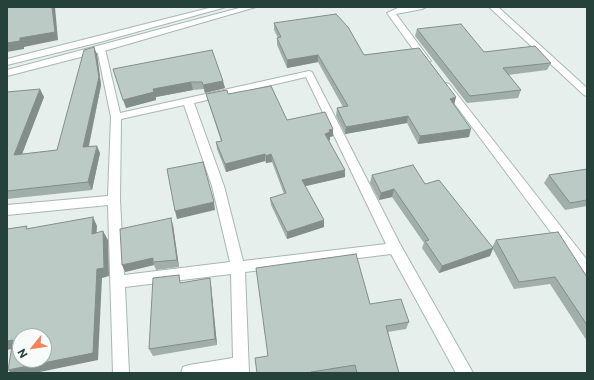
<!DOCTYPE html>
<style>
body{margin:0}
#map{position:relative;width:594px;height:380px;overflow:hidden;background:#e6efeb;font-family:Commissioner,sans-serif}
canvas{display:block}
.frame{position:absolute;inset:0;border:8px solid #24423a;pointer-events:none}
.north{position:absolute;left:12px;top:328px;width:40px;height:40px;box-sizing:border-box;background:#f7fbf9;border:1px solid #a3b1ad;border-radius:50%;rotate:240deg;font-size:11px;font-weight:700;line-height:16px;text-align:center;color:#24423a}
.north::after{content:'';display:block;margin:auto;width:14px;height:18px;background:#f4845f;clip-path:polygon(50% 0,100% 100%,50% 72%,0 100%)}
</style>
<div id="map">
<canvas width="594" height="380"></canvas>
<div class="frame"></div>
<div class="north">N</div>
</div>
<script>
const ctx = document.querySelector('canvas').getContext('2d');
ctx.lineJoin = 'round';
const toPath = rows => new Path2D(rows.map(r => 'M' + r).join(''));
function trace(path, color, width, dash) { ctx.strokeStyle = color; ctx.lineWidth = width; ctx.lineCap = dash ? 'butt' : 'round'; ctx.setLineDash(dash || []); ctx.stroke(path); }
function paint(path, color) { ctx.fillStyle = color; ctx.fill(path, 'evenodd'); }
const minor = toPath([
 [426,7,422,9,396,14,431,61,426,64,423,63,387,13,398,8,426,7],
 [489,7,498,7,587,88,587,96,584,95,489,7],
 [101,46,105,49,120,113,309,71,312,72,400,244,473,373,456,373,391,254,245,272,249,373,181,373,183,367,189,365,233,358,231,274,125,287,129,373,113,373,108,205,7,215,7,205,108,196,111,117,97,49,101,46],
 [306,77,386,244,243,261,224,186,194,103,306,77],
 [184,105,212,186,230,262,124,275,120,200,121,119,184,105],
 [446,83,449,84,587,260,587,276,582,274,443,88,441,86,443,84,446,83]
]);
const tertiary = toPath([
 [213,7,226,7,100,42,7,65,7,59,213,7],
 [243,7,256,7,104,51,7,76,7,70,243,7]
]);
trace(minor, '#a8b8b2', 2);
trace(tertiary, '#a8b8b2', 2);
paint(minor, '#fff');
paint(tertiary, '#fff');
paint(toPath([
 [274,23,364,55,456,97,454,104,469,137,418,144,407,123,345,134,336,116,337,108,343,107,318,62,287,68,277,45,277,38,278,38,274,30],
 [417,29,484,52,551,63,547,70,508,75,521,90,518,98,467,103,415,36],
 [212,50,225,88,205,93,204,89,193,90,156,97,156,100,126,108],
 [97,54,101,85,89,146,100,153,92,190,7,199,7,92,44,97,22,154,57,150],
 [206,94,228,94,287,120,333,136,330,137,330,140,329,140,345,177,305,186,324,227,287,239,271,205,270,198,284,194,272,162,266,163,265,161,226,172,217,149,216,142,221,141,208,101],
 [587,169,587,206,565,210,544,183,549,175],
 [372,175,425,184,492,247,496,240,587,277,587,341,550,284,514,289,493,249,490,256,439,273,422,248,424,243,392,197,379,200,370,183],
 [173,225,179,267,156,270,154,265,125,272],
 [210,278,211,285,217,345,153,356,149,349,181,283],
 [370,304,409,322,406,329,388,332,399,373,354,373,354,372,345,373,257,373,268,356]
]), '#a1aea9');
paint(toPath([
 [52,7,55,7,58,40,24,47,24,49,7,52,7,43],
 [94,47,97,54,101,85,87,154,83,147],
 [318,55,318,62,287,68,287,60],
 [223,81,225,88,205,93,203,85],
 [191,82,193,90,156,97,156,100,126,108,123,100,153,89],
 [40,89,44,97,19,162,14,155],
 [456,97,454,105,450,99],
 [408,116,407,123,345,134,346,127],
 [333,129,333,136,330,137,330,140,325,141,325,134,329,130],
 [471,129,469,137,418,144,420,136],
 [97,146,100,153,92,190,88,182],
 [265,154,265,161,226,172,225,164],
 [271,154,272,162,266,163,266,156],
 [345,170,345,177,302,187,302,180],
 [394,189,392,197,379,200,381,193],
 [214,202,215,210,177,219,175,211],
 [93,217,97,226,96,242,92,234],
 [171,218,173,225,179,267,177,260],
 [324,220,324,227,287,239,287,232],
 [103,231,108,240,109,276,102,278,98,360,35,373,11,373,8,370],
 [493,248,490,256,439,273,442,266],
 [153,258,153,262,154,265,125,272,122,265],
 [210,278,211,285,217,345,215,339],
 [13,340,20,347,7,350,7,341]
]), '#838d89');
const building = toPath([
 [7,7,52,7,55,32,20,38,20,41,7,43,7,7],
 [336,14,348,27,364,55,419,48,456,97,450,99,471,129,420,136,408,116,346,127,337,108,348,106,318,55,287,60,277,38,281,37,274,23,336,14],
 [461,24,484,52,535,46,551,63,503,68,521,90,470,96,417,29,461,24],
 [94,47,99,77,83,147,97,146,88,182,7,191,7,92,40,89,14,155,57,150,84,50,94,47],
 [212,50,223,81,203,85,202,82,191,82,153,89,154,92,123,100,113,69,212,50],
 [271,86,287,120,325,112,333,129,329,130,330,132,325,134,345,170,302,180,324,220,287,232,270,198,286,193,271,154,266,156,265,154,225,164,216,142,222,141,206,94,227,90,228,94,271,86],
 [203,162,214,202,175,211,167,169,203,162],
 [413,165,425,184,439,180,493,248,442,266,425,241,429,240,394,189,381,193,372,175,413,165],
 [587,169,587,200,570,203,549,175,587,169],
 [93,217,92,234,103,231,104,268,97,269,93,353,8,370,13,340,7,341,7,229,27,226,26,229,93,217],
 [20,336,44,336,44,360,20,360,20,336],
 [171,218,177,260,153,262,153,258,122,265,120,229,171,218],
 [558,232,587,277,587,325,555,277,519,282,496,240,558,232],
 [356,254,370,304,401,299,409,322,386,326,399,373,357,373,355,365,311,372,312,373,257,373,255,358,268,356,256,268,356,254],
 [179,275,180,283,210,278,215,339,149,349,153,278,179,275]
]);
paint(building, '#bbcac4');
trace(building, '#838d89', 1);
</script>
